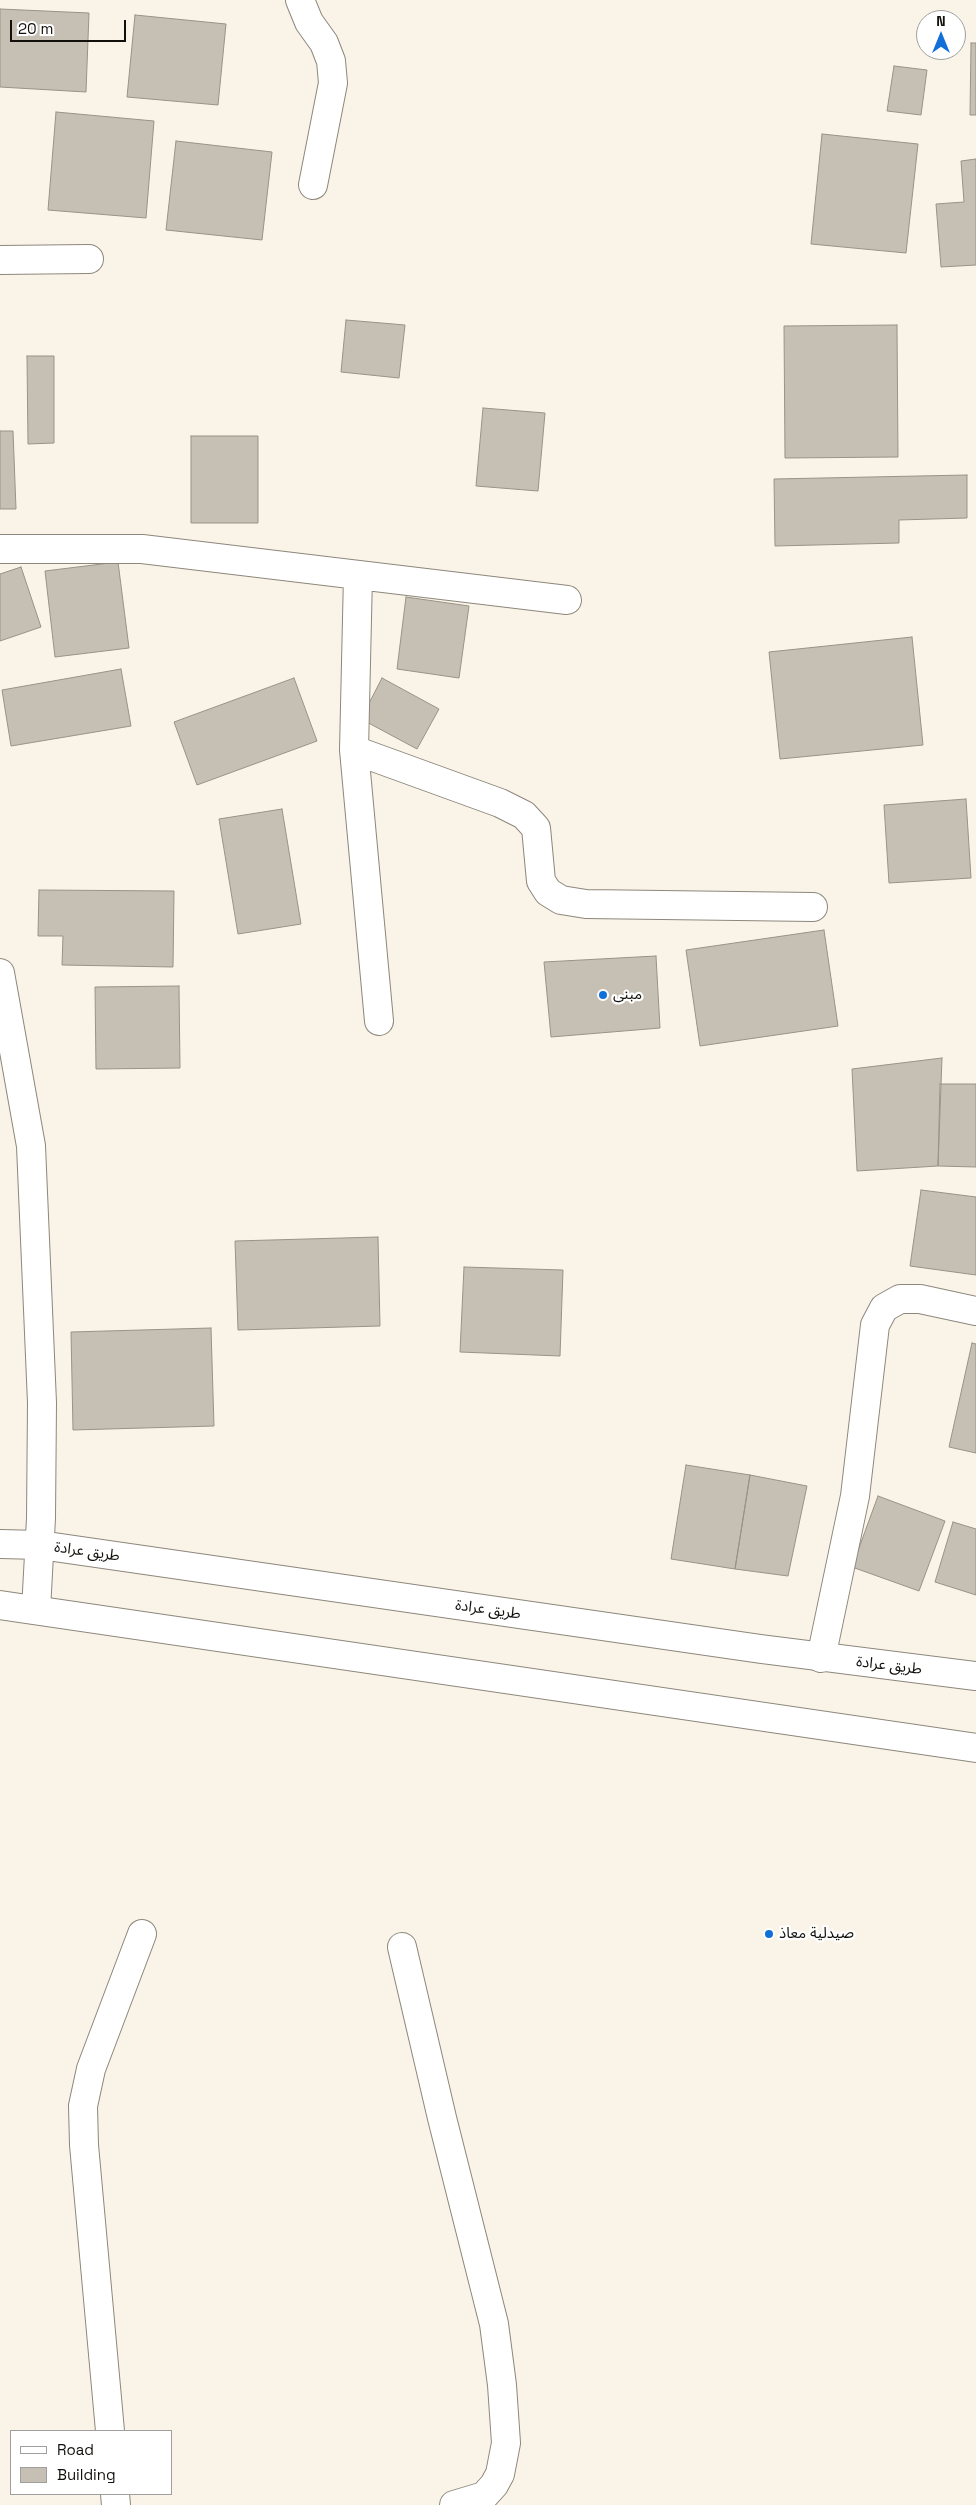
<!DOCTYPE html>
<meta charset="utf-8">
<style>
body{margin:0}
#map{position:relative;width:976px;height:2505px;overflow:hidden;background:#faf4e8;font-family:"Space Grotesk",sans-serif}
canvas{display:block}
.legend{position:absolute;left:10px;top:2430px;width:162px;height:65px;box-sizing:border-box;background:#fff;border:1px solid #a09f9e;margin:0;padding:6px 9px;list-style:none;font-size:15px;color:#12100c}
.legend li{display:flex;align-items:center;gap:10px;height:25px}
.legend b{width:25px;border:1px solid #a09f9e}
.north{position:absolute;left:916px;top:10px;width:50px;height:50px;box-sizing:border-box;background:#fff;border:1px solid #a09f9e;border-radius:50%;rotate:0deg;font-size:14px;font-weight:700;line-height:20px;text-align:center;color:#12100c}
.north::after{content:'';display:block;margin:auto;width:18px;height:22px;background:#1170d8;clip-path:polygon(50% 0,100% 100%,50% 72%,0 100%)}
.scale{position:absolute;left:10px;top:20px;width:116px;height:22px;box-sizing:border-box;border:2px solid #12100c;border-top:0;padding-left:6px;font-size:15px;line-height:18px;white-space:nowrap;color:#12100c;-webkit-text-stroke:4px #fff;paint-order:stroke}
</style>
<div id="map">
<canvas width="976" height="2505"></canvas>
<ul class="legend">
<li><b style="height:6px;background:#fff"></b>Road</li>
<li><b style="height:14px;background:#c6c0b4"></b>Building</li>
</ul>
<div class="north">N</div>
<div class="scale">20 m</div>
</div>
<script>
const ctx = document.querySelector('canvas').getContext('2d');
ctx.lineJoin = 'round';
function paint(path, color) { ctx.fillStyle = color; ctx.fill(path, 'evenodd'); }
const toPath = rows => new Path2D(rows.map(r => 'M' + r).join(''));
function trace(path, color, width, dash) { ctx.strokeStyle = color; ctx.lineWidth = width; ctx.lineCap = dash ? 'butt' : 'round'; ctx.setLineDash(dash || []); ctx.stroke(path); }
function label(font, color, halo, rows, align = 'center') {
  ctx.font = font + ' "Space Grotesk","Noto Sans Arabic",sans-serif'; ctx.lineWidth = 4.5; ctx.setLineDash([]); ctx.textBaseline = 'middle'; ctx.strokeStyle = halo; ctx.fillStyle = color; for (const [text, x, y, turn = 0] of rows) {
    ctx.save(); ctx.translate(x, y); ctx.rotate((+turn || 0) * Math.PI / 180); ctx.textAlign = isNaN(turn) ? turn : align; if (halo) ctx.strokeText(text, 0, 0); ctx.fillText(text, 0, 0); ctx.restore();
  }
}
const building = toPath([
 [0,9,89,13,86,92,0,87,0,9],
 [135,15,226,24,218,105,127,97,135,15],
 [971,43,976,43,976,115,970,115,971,43],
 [894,66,927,70,921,115,887,111,894,66],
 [56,112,154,121,146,218,48,210,56,112],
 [822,134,918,144,906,253,811,244,822,134],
 [176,141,272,152,262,240,166,230,176,141],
 [976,159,976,265,941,267,936,204,964,202,961,161,976,159],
 [346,320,405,325,399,378,341,372,346,320],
 [897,325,898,457,785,458,784,326,897,325],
 [27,356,54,356,54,443,28,444,27,356],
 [483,408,545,413,538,491,476,486,483,408],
 [0,431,13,431,16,509,0,509,0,431],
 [191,436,258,436,258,523,191,523,191,436],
 [967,475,967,518,899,520,899,543,775,546,774,479,967,475],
 [118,562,129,648,55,657,45,571,118,562],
 [21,567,41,627,0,641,0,574,21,567],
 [406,597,469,606,459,678,397,669,406,597],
 [912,637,923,745,780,759,769,652,912,637],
 [121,669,131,726,11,746,2,690,121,669],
 [294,678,317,741,197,785,174,722,294,678],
 [382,678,439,709,417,749,361,719,382,678],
 [966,799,971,878,889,883,884,805,966,799],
 [282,809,301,924,238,934,219,819,282,809],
 [39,890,174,891,173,967,62,965,63,936,38,936,39,890],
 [824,930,838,1026,700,1046,686,950,824,930],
 [656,956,660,1028,551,1037,544,962,656,956],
 [179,986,180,1068,96,1069,95,987,179,986],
 [942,1058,938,1166,857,1171,852,1069,942,1058],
 [940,1084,976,1084,976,1167,938,1166,940,1084],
 [921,1190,976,1197,976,1275,910,1266,921,1190],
 [378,1237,380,1326,238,1330,235,1241,378,1237],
 [464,1267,563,1270,560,1356,460,1352,464,1267],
 [211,1328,214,1426,73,1430,71,1332,211,1328],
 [972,1343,976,1344,976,1453,949,1447,972,1343],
 [686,1465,750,1475,735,1569,671,1559,686,1465],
 [750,1475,807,1486,788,1576,735,1569,750,1475],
 [878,1496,945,1521,919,1591,852,1567,878,1496],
 [953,1522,976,1529,976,1595,935,1582,953,1522]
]);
paint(building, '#c6c0b4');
trace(building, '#989287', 1);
const street = toPath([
 [300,0,309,22,324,43,331,61,333,83,313,185],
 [0,260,89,259],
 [0,549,142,549,567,600],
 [358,575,354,750,379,1021],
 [354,750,500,803,524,815,536,828,541,881,548,892,561,900,586,904,813,907],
 [0,973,31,1146,42,1403,41,1518,36,1610],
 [821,1658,855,1496,875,1325,884,1308,900,1299,920,1299,976,1311],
 [402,1947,442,2118,494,2324,502,2385,506,2443,500,2474,494,2485,484,2496,454,2505],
 [110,2431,84,2145,83,2106,91,2069,142,1934],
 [115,2494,116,2505]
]);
const primary = toPath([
 [0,1544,40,1545,761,1649,976,1676],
 [0,1605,976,1748]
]);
trace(street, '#8d877c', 30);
trace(primary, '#8d877c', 30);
trace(street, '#fff', 28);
trace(primary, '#fff', 28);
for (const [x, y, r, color] of [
 [603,995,5,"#1170d8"],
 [769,1934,5,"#1170d8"]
]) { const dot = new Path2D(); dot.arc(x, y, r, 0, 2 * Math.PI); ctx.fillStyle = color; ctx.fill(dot); trace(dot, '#fff', 2); }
label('15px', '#12100c', '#fff', [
 ["مبنى",613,995],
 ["صيدلية معاذ",779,1934]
], 'left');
label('15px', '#12100c', '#fff', [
 ["طريق عرادة",87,1552,8],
 ["طريق عرادة",488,1610,8],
 ["طريق عرادة",889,1666,7]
]);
</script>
